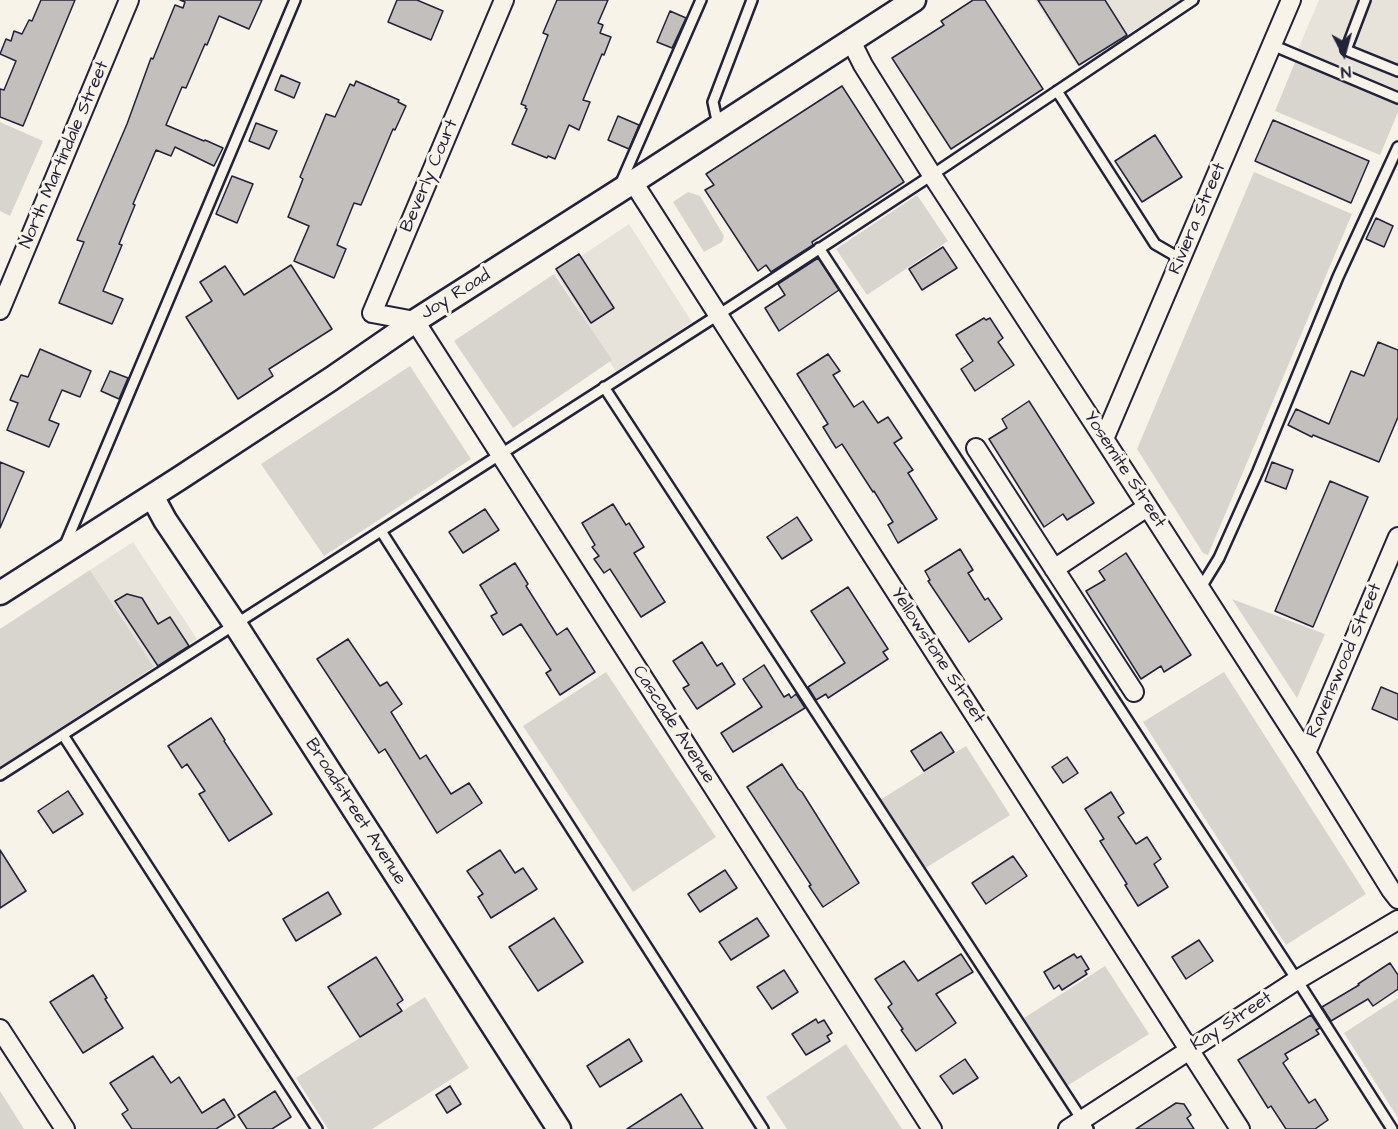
<!DOCTYPE html>
<style>
body{margin:0}
#map{position:relative;width:1398px;height:1129px;overflow:hidden;background:#f7f3e8;font-family:"Architects Daughter",sans-serif}
canvas{display:block}
.north{position:absolute;left:1314px;top:24px;width:60px;height:60px;-webkit-text-stroke:4px #f7f3e8;paint-order:stroke;rotate:174deg;font-size:16px;font-weight:700;line-height:24px;text-align:center;color:#22223b}
.north::after{content:'';display:block;margin:auto;width:21px;height:27px;background:#22223b;clip-path:polygon(50% 0,100% 100%,50% 72%,0 100%)}
</style>
<div id="map">
<canvas width="1398" height="1129"></canvas>
<div class="north">N</div>
</div>
<script>
const ctx = document.querySelector('canvas').getContext('2d');
ctx.lineJoin = 'round';
function paint(path, color) { ctx.fillStyle = color; ctx.fill(path, 'evenodd'); }
const toPath = rows => new Path2D(rows.map(r => 'M' + r).join(''));
function trace(path, color, width, dash) { ctx.strokeStyle = color; ctx.lineWidth = width; ctx.lineCap = dash ? 'butt' : 'round'; ctx.setLineDash(dash || []); ctx.stroke(path); }
function label(font, color, halo, rows, align = 'center') {
  ctx.font = font + ' "Architects Daughter",sans-serif'; ctx.lineWidth = 6; ctx.setLineDash([]); ctx.textBaseline = 'middle'; ctx.strokeStyle = halo; ctx.fillStyle = color; for (const [text, x, y, turn = 0] of rows) {
    ctx.save(); ctx.translate(x, y); ctx.rotate((+turn || 0) * Math.PI / 180); ctx.textAlign = isNaN(turn) ? turn : align; if (halo) ctx.strokeText(text, 0, 0); ctx.fillText(text, 0, 0); ctx.restore();
  }
}
paint(toPath([
 [1035,0,1180,0,1078,67],
 [1319,0,1398,0,1398,90,1298,49],
 [629,224,692,322,616,372,556,273],
 [133,542,197,639,154,667,90,570]
]), '#e7e3db');
paint(toPath([
 [1295,62,1398,104,1398,112,1380,155,1275,111],
 [0,122,43,141,10,216,0,211],
 [1254,172,1352,214,1208,555,1203,553,1137,449],
 [688,192,700,196,724,236,722,242,704,252,673,202],
 [917,195,948,241,867,295,836,249],
 [554,274,612,360,513,428,454,341],
 [410,366,471,459,324,556,261,464],
 [90,570,154,667,0,767,0,629],
 [1232,599,1325,634,1297,698],
 [606,672,716,837,633,892,523,726],
 [1224,672,1366,894,1286,945,1143,722],
 [966,746,1010,815,916,874,872,805],
 [1105,966,1149,1034,1067,1086,1024,1018],
 [425,997,469,1068,372,1129,328,1129,296,1078],
 [1398,998,1398,1118,1344,1033],
 [846,1044,902,1129,787,1129,766,1097],
 [0,1091,24,1129,0,1129]
]), '#d8d5cf');
const building = toPath([
 [41,0,75,0,23,126,0,117,0,89,4,90,16,61,0,54,6,39,11,41,14,31,22,34,29,20,32,21,41,0],
 [180,0,262,0,249,29,219,16,207,45,205,44,186,88,182,87,166,125,204,141,205,140,223,148,214,166,175,147,171,156,156,150,133,204,135,205,119,244,122,245,103,291,123,299,112,324,59,303,84,242,77,240,127,124,151,58,153,59,175,5,183,8,185,2,180,0],
 [397,0,417,0,443,11,431,40,388,22,397,0],
 [557,0,608,0,598,23,603,25,600,33,611,37,604,55,602,54,583,100,590,102,579,130,569,125,555,159,548,156,547,158,512,144,527,109,525,108,526,106,521,104,548,35,543,33,557,0],
 [973,0,985,0,1043,89,951,149,892,58,944,25,941,21,973,0],
 [1038,0,1105,0,1127,35,1079,65,1038,0],
 [670,11,686,18,672,48,657,42,670,11],
 [281,75,300,83,294,98,275,90,281,75],
 [356,81,399,100,398,102,406,106,395,130,393,129,361,205,354,203,337,245,346,249,334,278,294,261,309,226,288,217,303,179,300,177,326,114,335,117,350,84,354,86,356,81],
 [842,86,904,182,812,242,813,245,771,272,766,265,758,271,705,190,714,185,706,174,842,86],
 [618,116,639,125,629,149,608,140,618,116],
 [1273,120,1369,161,1351,203,1255,161,1273,120],
 [256,123,277,131,269,149,249,141,256,123],
 [1155,135,1182,177,1142,202,1115,161,1155,135],
 [232,176,253,184,237,223,216,214,232,176],
 [1376,218,1393,226,1384,247,1366,239,1376,218],
 [943,247,957,268,922,290,909,269,943,247],
 [579,254,614,308,591,323,556,269,579,254],
 [818,258,839,290,779,331,765,308,785,295,778,284,818,258],
 [291,265,332,329,269,369,273,376,238,399,186,317,212,301,200,282,225,266,244,295,291,265],
 [984,318,986,320,990,318,1003,338,998,342,1014,365,975,391,961,369,973,361,956,335,984,318],
 [1378,342,1398,350,1398,417,1379,462,1313,435,1312,437,1288,425,1296,409,1329,424,1351,371,1364,376,1378,342],
 [40,349,91,371,80,397,62,390,49,420,59,424,49,447,7,430,18,403,10,400,21,375,28,377,40,349],
 [828,354,840,371,833,375,854,407,863,401,878,423,888,417,902,438,894,443,913,470,908,473,937,519,898,543,888,525,893,522,874,491,873,492,842,444,836,448,823,427,828,424,797,374,828,354],
 [110,371,128,378,119,399,101,391,110,371],
 [1029,401,1094,503,1067,520,1063,514,1044,527,989,439,1007,428,1002,419,1029,401],
 [0,462,24,472,0,528,0,462],
 [1272,462,1293,470,1286,489,1265,481,1272,462],
 [1330,481,1368,497,1313,627,1275,611,1330,481],
 [613,504,626,525,629,523,644,547,634,553,665,602,641,617,610,569,604,573,594,559,599,556,592,547,595,545,582,523,613,504],
 [485,509,499,530,463,553,449,532,485,509],
 [797,517,812,540,782,559,767,537,797,517],
 [960,549,973,570,968,573,985,600,988,598,1002,619,969,642,928,581,930,580,925,571,960,549],
 [1126,553,1191,655,1164,672,1161,666,1141,679,1086,591,1105,580,1099,571,1126,553],
 [515,563,528,584,526,586,557,635,567,628,595,672,560,695,546,673,551,670,521,624,503,635,491,616,497,613,480,585,515,563],
 [848,587,888,649,883,652,888,659,828,698,826,694,816,700,808,687,845,663,811,611,848,587],
 [127,594,142,598,158,624,170,617,189,646,158,666,115,601,127,594],
 [348,639,380,686,387,682,402,704,391,712,420,759,426,755,451,794,469,783,482,803,437,833,385,749,379,753,317,659,348,639],
 [702,642,717,666,722,663,735,684,697,709,683,688,689,685,673,661,702,642],
 [764,665,784,697,789,694,791,698,796,694,805,708,733,752,721,733,762,707,743,679,764,665],
 [1381,687,1398,694,1398,720,1372,709,1381,687],
 [211,718,225,740,224,741,272,814,229,841,199,794,205,791,187,764,182,768,168,746,211,718],
 [941,732,954,752,924,771,911,751,941,732],
 [1067,757,1078,773,1063,783,1052,767,1067,757],
 [782,764,798,789,802,792,859,883,823,907,809,886,811,885,747,787,782,764],
 [68,791,83,814,53,833,38,811,68,791],
 [1111,792,1124,813,1118,817,1136,844,1147,837,1161,859,1154,864,1168,887,1138,906,1125,885,1127,884,1100,841,1104,839,1085,809,1111,792],
 [0,850,26,891,0,908,0,850],
 [500,850,515,873,523,868,537,889,491,918,478,897,483,894,467,871,500,850],
 [1013,856,1027,876,986,904,972,883,1013,856],
 [725,870,737,888,700,912,688,894,725,870],
 [328,892,341,914,296,941,283,919,328,892],
 [554,918,583,962,538,991,509,947,554,918],
 [757,918,769,936,731,960,719,942,757,918],
 [1199,940,1213,961,1186,979,1172,957,1199,940],
 [961,954,973,972,936,994,956,1023,916,1051,901,1030,903,1029,888,1007,892,1004,875,979,904,961,918,981,961,954],
 [1074,954,1077,958,1081,956,1089,969,1085,971,1087,974,1062,990,1059,985,1054,989,1044,972,1074,954],
 [376,957,403,1000,397,1004,402,1011,360,1037,328,987,376,957],
 [1390,963,1398,975,1398,989,1373,1006,1368,999,1331,1021,1322,1007,1359,985,1358,984,1390,963],
 [784,970,798,992,772,1009,757,987,784,970],
 [93,975,107,998,105,999,123,1028,83,1053,50,1002,93,975],
 [1311,1015,1320,1028,1316,1030,1319,1034,1285,1054,1288,1059,1283,1063,1309,1103,1315,1099,1328,1120,1315,1129,1286,1129,1271,1106,1268,1108,1238,1060,1311,1015],
 [816,1019,818,1023,824,1020,832,1033,827,1036,830,1041,806,1055,792,1034,816,1019],
 [629,1039,642,1061,600,1087,587,1066,629,1039],
 [153,1056,171,1083,179,1077,202,1113,224,1099,235,1117,216,1129,132,1129,122,1114,128,1110,110,1083,153,1056],
 [965,1059,978,1078,953,1094,940,1076,965,1059],
 [450,1086,461,1104,447,1113,436,1095,450,1086],
 [275,1091,291,1117,272,1129,247,1129,238,1115,275,1091],
 [681,1094,703,1129,627,1129,681,1094],
 [1176,1103,1184,1104,1191,1115,1187,1118,1194,1129,1136,1129,1176,1103]
]);
paint(building, '#c2bfbd');
trace(building, '#22223b', 1.5);
const service = toPath([
 [1365,0,1346,50,1398,71],
 [1272,45,1398,98],
 [1057,91,1155,244,1181,259],
 [718,125,713,102,752,0],
 [620,185,701,0],
 [819,248,1297,980,1392,1129],
 [604,387,1088,1129],
 [381,531,763,1129],
 [65,545,295,0],
 [1200,589,1219,558,1258,471,1338,277,1398,147],
 [63,735,317,1129],
 [0,775,732,306,932,175,1193,0]
]);
const minor = toPath([
 [504,0,372,313,415,321,932,1129],
 [851,41,863,65,932,175,1104,439,1306,753,1391,890,1398,899],
 [633,182,1240,1129],
 [0,310,129,0],
 [1104,439,1291,0],
 [976,448,1134,692],
 [1054,569,1147,507],
 [1306,753,1398,537],
 [0,1029,65,1129],
 [1068,1129,1297,980,1398,920]
]);
const tertiary = toPath([
 [152,496,165,520,235,624,559,1129],
 [0,593,180,478,331,379,415,321,633,182,914,0]
]);
trace(service, '#22223b', 14);
trace(minor, '#22223b', 22);
trace(tertiary, '#22223b', 27);
trace(service, '#f7f3e8', 9);
trace(minor, '#f7f3e8', 18);
trace(tertiary, '#f7f3e8', 22);
label('18px', '#22223b', '#f7f3e8', [
 ["North Martindale Street",65,155,-67],
 ["Beverly Court",430,176,-67],
 ["Riviera Street",1198,219,-67],
 ["Joy Road",456,295,-32],
 ["Yosemite Street",1124,470,57],
 ["Yellowstone Street",937,656,57],
 ["Ravenswood Street",1345,661,-67],
 ["Cascade Avenue",673,725,57],
 ["Broadstreet Avenue",355,812,57],
 ["Kay Street",1232,1022,-33]
]);
</script>
